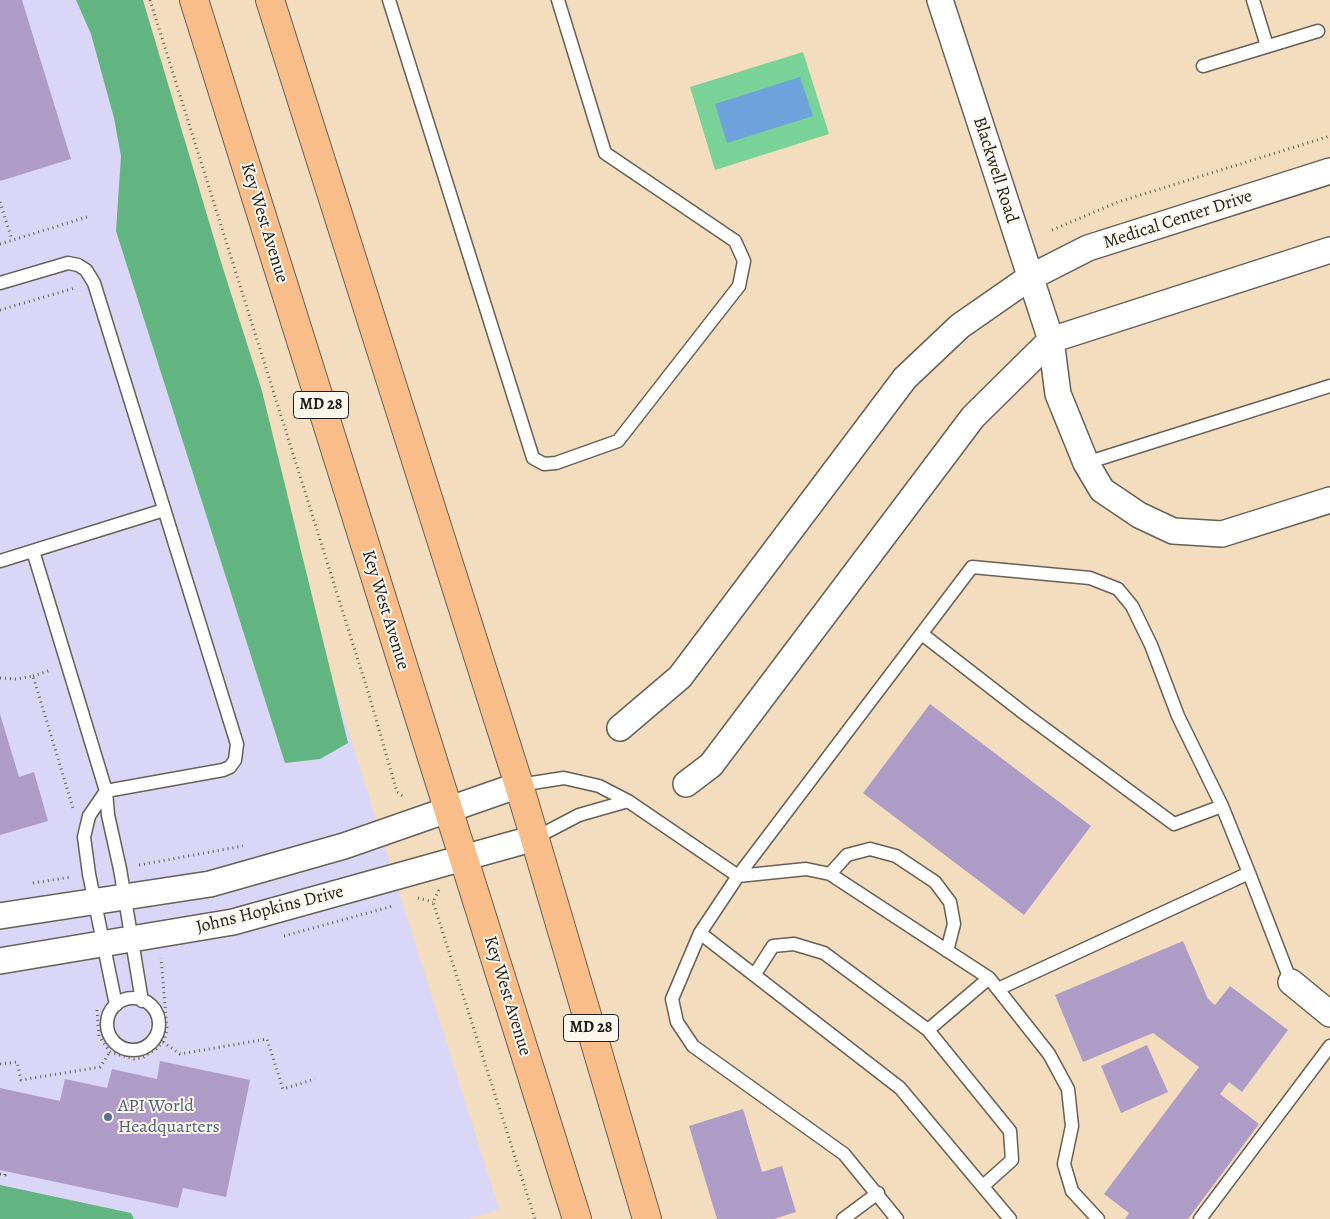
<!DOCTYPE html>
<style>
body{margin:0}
canvas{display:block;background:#f3ddbe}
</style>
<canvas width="1330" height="1219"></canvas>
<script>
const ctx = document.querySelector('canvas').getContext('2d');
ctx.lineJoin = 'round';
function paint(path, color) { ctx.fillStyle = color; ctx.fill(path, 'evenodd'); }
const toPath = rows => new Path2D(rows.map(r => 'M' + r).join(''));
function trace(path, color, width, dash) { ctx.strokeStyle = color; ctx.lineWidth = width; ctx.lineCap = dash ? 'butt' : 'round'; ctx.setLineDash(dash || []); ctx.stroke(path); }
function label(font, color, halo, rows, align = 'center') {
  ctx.font = font + ' Alegreya,serif'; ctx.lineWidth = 4; ctx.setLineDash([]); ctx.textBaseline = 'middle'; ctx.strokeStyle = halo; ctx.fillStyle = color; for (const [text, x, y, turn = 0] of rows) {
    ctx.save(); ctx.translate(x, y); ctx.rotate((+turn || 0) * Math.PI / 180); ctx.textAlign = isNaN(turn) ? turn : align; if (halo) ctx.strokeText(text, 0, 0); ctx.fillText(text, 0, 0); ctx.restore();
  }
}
paint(toPath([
 [0,0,118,0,499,1209,467,1219,0,1219]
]), '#d9d6f7');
paint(toPath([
 [803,52,829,134,715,170,690,87]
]), '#79d298');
paint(toPath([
 [76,0,143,0,221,262,262,391,348,743,320,759,285,763,116,231,121,156,114,118,91,34],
 [0,1185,131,1213,134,1219,0,1219]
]), '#62b480');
paint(toPath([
 [800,77,813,116,727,143,715,104]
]), '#6da3da');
paint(toPath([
 [0,0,22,0,71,159,0,181],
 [930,704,1091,826,1024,915,863,793],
 [0,714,19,777,34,772,48,821,0,835],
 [1183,941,1208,999,1215,1005,1230,986,1288,1030,1242,1092,1229,1082,1220,1094,1259,1124,1188,1219,1125,1219,1129,1213,1104,1194,1199,1067,1153,1033,1083,1062,1055,995],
 [1147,1045,1168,1092,1121,1113,1101,1066],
 [160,1061,250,1080,226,1197,183,1188,178,1208,0,1170,0,1088,60,1101,65,1079,107,1088,112,1069,157,1079],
 [743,1109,762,1172,782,1166,796,1212,774,1219,717,1219,689,1126]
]), '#ae9cc7');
const service = toPath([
 [389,0,533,458,544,464,556,463,618,441,739,286,744,261,735,241,605,153,558,0],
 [1253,0,1267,46],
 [1203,66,1318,31],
 [0,283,68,263,78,265,86,270,94,283,237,744,235,760,230,767,223,770,106,791,89,816,84,837,89,874,116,1005],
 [1086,463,1330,386],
 [33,551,106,791,108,815,120,869,142,1001],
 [0,561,164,510],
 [519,785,564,778,599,786,628,801,738,876,806,869,830,874,989,978,1049,1054,1068,1089,1072,1126,1064,1164,1072,1191,1098,1219],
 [1222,806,1249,873],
 [535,838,579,815,628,801],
 [830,874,847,855,870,849,896,856,935,882,950,902,954,924,947,951],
 [700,933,900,1088,1010,1219],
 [755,974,773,946,794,944,824,953,928,1030,989,978],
 [998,989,1249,873,1291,982],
 '107 1024a26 26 0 1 1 52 0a26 26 0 1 1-52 0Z',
 [928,1030,1010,1131,1012,1160,983,1186],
 [843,1219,878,1193],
 [897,1219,844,1154,693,1046,677,1022,672,999,700,933,738,876,972,567,1090,578,1118,589,1132,606,1151,645,1178,716,1222,806,1174,824,1025,714,922,634],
 [1200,1219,1330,1046]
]);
const minor = toPath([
 [940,0,1051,340,1058,394,1086,463,1102,490,1139,515,1173,531,1222,534,1330,500],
 [620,728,680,677,905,378,960,326,1029,278,1088,248,1330,171],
 [686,784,711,765,973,417,1051,340,1330,250],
 [0,916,210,884,344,846,519,785],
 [0,961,233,922,535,838],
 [1291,982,1330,1014]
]);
const primary = toPath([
 [194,0,577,1219],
 [270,0,519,785,647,1219]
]);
trace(service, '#676055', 15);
trace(minor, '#676055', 28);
trace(primary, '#676055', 30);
trace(toPath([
 [150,0,369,695,397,792,405,798],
 [0,202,12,240],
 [1052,230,1118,202,1330,136],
 [0,244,87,217],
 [0,310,75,288],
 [33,676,51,670],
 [0,678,17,679,33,676,73,808],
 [139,865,243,846],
 [33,883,71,877],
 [439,890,433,902,535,1219],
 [418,898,433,902],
 [284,936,393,906],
 [97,1010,99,1036,110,1052,134,1059,142,1058,156,1049,164,1041,167,1030,161,958],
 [163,1042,180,1054,267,1039,283,1089,315,1079],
 [0,1064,17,1062,21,1080,100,1067,110,1052],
 [0,1174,5,1175,5,1172]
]), '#676055', 3, [1, 4]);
trace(service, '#fff', 12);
trace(minor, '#fff', 25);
trace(primary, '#f8bd89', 28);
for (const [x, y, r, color] of [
 [108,1117,5,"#5c6f8a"]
]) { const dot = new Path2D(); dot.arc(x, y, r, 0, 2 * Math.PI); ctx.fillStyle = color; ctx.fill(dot); trace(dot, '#fbf7ec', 2); }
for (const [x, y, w] of [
 [321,405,55],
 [591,1028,55]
]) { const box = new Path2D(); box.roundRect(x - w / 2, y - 13.5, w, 27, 4); ctx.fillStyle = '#fbf7ec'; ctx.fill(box); trace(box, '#1c1c1c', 1); }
label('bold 16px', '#1c1c1c', null, [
 ["MD 28",321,405],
 ["MD 28",591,1028]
]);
label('18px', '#1c1c1c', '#fbf7ec', [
 ["Blackwell Road",995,170,72],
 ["Medical Center Drive",1178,220,-18],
 ["Key West Avenue",264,223,73],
 ["Key West Avenue",385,610,73],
 ["Johns Hopkins Drive",270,910,-14],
 ["Key West Avenue",507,996,73]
]);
label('18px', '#4e5e75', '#fbf7ec', [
 ["API World",118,1107],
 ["Headquarters",118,1128]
], 'left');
</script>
